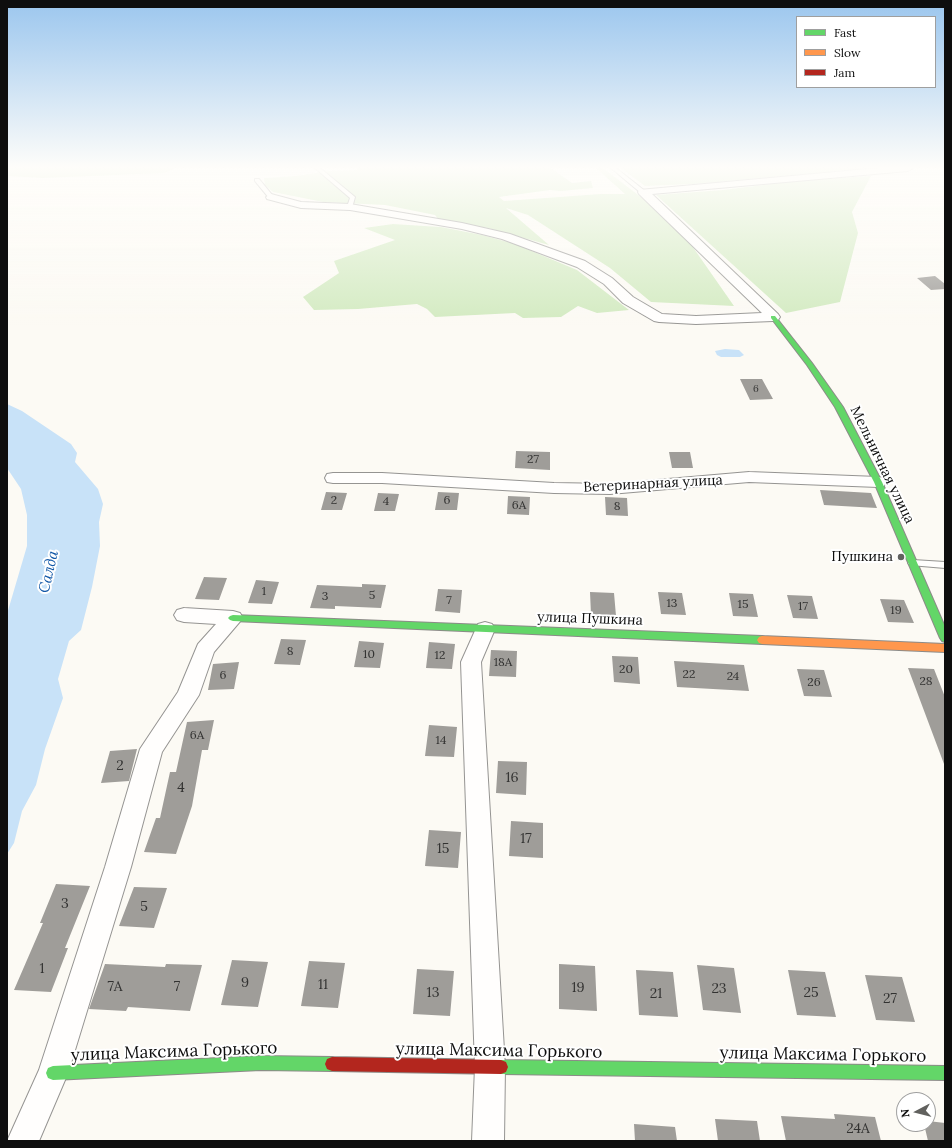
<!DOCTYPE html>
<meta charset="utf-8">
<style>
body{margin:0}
#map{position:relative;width:952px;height:1148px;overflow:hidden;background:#fcfaf4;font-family:Lora,serif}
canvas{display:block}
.frame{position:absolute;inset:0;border:8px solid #0e0e0e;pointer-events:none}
.legend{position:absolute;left:796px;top:16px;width:140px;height:72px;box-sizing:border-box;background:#fff;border:1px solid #9f9f9f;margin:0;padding:5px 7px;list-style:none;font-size:12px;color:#0e0e0e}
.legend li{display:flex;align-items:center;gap:8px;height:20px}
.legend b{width:20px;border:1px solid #9f9f9f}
.north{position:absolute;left:896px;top:1092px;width:40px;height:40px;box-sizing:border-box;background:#fff;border:1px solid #9f9f9f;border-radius:50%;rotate:263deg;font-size:11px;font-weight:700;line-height:16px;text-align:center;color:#0e0e0e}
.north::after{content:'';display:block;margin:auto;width:14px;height:18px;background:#61615e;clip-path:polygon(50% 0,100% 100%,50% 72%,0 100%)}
</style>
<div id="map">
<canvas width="952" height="1148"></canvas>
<div class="frame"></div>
<ul class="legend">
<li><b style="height:5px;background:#63d668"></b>Fast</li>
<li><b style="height:5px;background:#ff974d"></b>Slow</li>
<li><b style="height:5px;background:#b3261e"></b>Jam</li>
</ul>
<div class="north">N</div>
</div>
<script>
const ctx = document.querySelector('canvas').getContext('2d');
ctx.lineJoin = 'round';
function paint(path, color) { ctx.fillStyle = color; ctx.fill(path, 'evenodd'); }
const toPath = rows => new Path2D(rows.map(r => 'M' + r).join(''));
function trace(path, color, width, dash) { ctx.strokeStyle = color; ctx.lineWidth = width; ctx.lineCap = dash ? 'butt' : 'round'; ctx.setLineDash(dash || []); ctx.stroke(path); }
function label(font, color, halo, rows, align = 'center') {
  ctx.font = font + ' Lora,serif'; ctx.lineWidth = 4; ctx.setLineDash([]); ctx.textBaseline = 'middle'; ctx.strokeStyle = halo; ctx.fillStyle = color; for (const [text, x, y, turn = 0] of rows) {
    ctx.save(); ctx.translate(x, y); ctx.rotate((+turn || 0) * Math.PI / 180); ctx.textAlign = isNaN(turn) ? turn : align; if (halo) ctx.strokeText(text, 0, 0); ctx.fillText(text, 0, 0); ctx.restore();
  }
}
paint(toPath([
 [7,168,176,168,164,173,43,178,7,176],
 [357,168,551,168,572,183,591,181,593,188,561,191,550,190,499,197,504,201,600,194,625,194,596,168,603,168,650,204,690,243,734,306,651,302,610,268,528,215,506,208,549,245,488,228,439,220,435,215,385,205,323,202,273,192,265,185,264,178,296,176,328,171,357,170],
 [621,168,872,168,693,184,645,186],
 [871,176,852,212,858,233,840,302,786,313,656,195,723,190,795,181],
 [393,224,441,227,482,235,515,244,577,270,629,310,597,313,578,306,561,317,523,318,515,313,435,317,427,309,417,304,358,309,314,310,303,297,339,273,334,261,395,240,364,228]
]), '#d2eac0');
paint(toPath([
 [725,349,739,350,744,355,740,357,721,357,717,355,715,351],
 [7,404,22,411,71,444,77,453,75,462,98,489,103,504,99,522,100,546,92,587,81,630,69,641,58,679,63,698,45,749,36,785,22,811,14,843,7,854,7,614,27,546,27,515,21,489,7,468]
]), '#c8e2f8');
paint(toPath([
 [935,276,945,284,945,289,931,290,917,278],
 [740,379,762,379,773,399,750,400],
 [516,451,550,452,550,470,515,468],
 [669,452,690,452,693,468,672,468],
 [820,490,871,493,877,508,824,505],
 [326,492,347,493,342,510,321,510],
 [438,492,459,493,457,510,435,510],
 [378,493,399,494,395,511,374,511],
 [508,496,530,497,529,515,507,514],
 [605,497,627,498,628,516,606,515],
 [204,577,227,578,219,600,195,599],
 [256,580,279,582,272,604,248,603],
 [362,584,386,585,381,608,335,606,335,609,310,608,317,585,362,587],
 [438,589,462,590,460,613,435,611],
 [590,592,614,593,616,616,591,615],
 [658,592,682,593,686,615,661,614],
 [729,593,753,594,758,617,733,616],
 [787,595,812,596,818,619,793,618],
 [880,599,904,600,914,623,888,622],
 [281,639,306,640,300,665,274,664],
 [359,641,384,643,380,668,354,667],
 [429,642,455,644,452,669,426,668],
 [491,650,517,651,516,677,489,676],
 [612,656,638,657,640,684,614,682],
 [674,661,744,665,749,691,677,687],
 [239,662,234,689,208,690,213,664],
 [908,668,934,669,945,697,945,764,944,764],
 [797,669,824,670,832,697,804,696],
 [214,720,208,750,202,750,192,806,176,854,144,852,156,818,160,818,170,772,176,772,187,722],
 [429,725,457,727,454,757,425,756],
 [137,749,129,781,101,783,110,751],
 [498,761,527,762,526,795,496,793],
 [511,821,543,823,543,858,509,856],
 [429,830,461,832,458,868,425,866],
 [56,884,90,886,65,948,68,948,51,992,14,990,43,923,40,923],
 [134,887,167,888,154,928,119,926],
 [232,960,268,962,258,1007,221,1005],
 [309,961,345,963,338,1008,301,1006],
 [105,964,165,967,166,964,202,965,190,1011,128,1007,126,1011,89,1009],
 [559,964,595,966,597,1011,559,1009],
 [697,965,734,968,741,1013,703,1010],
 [417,969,454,971,450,1016,413,1014],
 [636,970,673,972,678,1017,639,1015],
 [788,970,825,972,836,1017,797,1015],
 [865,975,902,977,915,1022,876,1020],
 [834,1114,875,1117,881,1141,786,1141,781,1116,835,1119],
 [715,1119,757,1121,760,1141,718,1141],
 [928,1121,945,1123,945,1141,928,1141,924,1124,928,1124],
 [634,1124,675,1127,677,1141,635,1141]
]), '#9f9d99');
const lane = toPath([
 [315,168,320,168,355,197,352,208,347,207,350,198,315,168],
 [611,168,616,168,645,191,645,193,641,193,611,168],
 [255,179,259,179,273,196,273,198,269,198,255,181,255,179],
 [913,560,945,562,945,568,910,565,908,563,913,560]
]);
const street = toPath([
 [879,168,913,168,908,171,652,194,778,314,780,317,778,320,773,321,696,324,659,322,654,321,623,303,604,284,577,267,502,239,462,229,350,210,301,208,267,199,266,197,271,194,301,202,350,204,462,223,510,234,585,261,612,278,633,297,662,314,696,316,762,313,639,194,638,192,639,190,879,168],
 [749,472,878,477,884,478,886,482,884,486,878,487,749,482,610,494,554,493,382,483,333,483,327,482,325,478,327,474,333,473,382,473,554,483,610,484,749,472],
 [184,608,233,611,240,613,243,618,214,652,199,695,162,752,131,867,68,1073,39,1141,7,1141,39,1070,105,867,140,749,178,692,198,644,216,624,184,622,177,620,174,615,177,610,184,608],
 [485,622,492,624,495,629,481,662,505,1067,504,1141,472,1141,475,1067,461,662,478,624,485,622]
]);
const fast = toPath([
 [771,316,775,316,812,363,843,407,882,482,945,627,945,642,942,641,940,638,874,482,835,407,807,365,771,318,771,316],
 [233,615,762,636,765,637,767,640,765,643,762,644,233,621,230,620,228,618,230,616,233,615],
 [261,1056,332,1057,337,1059,339,1064,337,1069,332,1071,261,1070,53,1080,48,1078,46,1073,48,1068,53,1066,261,1056],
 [501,1060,945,1066,945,1080,501,1074,496,1072,494,1067,496,1062,501,1060]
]);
const slow = toPath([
 [762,636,945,644,945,652,762,644,759,643,757,640,759,637,762,636]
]);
const jam = toPath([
 [332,1057,501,1060,506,1062,508,1067,506,1072,501,1074,332,1071,327,1069,325,1064,327,1059,332,1057]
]);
trace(lane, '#959492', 2);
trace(street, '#959492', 2);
trace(fast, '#8c8b88', 2);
trace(slow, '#8c8b88', 2);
trace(jam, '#8c8b88', 2);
paint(lane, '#fffefd');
paint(street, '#fffefd');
paint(fast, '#63d668');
paint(slow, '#ff974d');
paint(jam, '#b3261e');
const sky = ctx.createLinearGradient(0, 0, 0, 328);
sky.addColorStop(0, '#9bc6ee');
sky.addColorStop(0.51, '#fefdfa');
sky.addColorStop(1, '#fefdfa00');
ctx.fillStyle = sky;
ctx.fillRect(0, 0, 952, 328);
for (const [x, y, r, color] of [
 [901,557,4,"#61615e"]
]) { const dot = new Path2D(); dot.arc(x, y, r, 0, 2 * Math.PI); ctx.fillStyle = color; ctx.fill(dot); trace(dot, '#fff', 1.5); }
label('10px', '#323231', null, [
 ["6",756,389]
]);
label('12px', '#323231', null, [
 ["27",533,460],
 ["2",334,501],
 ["6",447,501],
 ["4",386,502],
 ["6А",519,506],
 ["8",617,507],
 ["1",264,592],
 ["5",372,596],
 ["3",325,597],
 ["7",449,601],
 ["13",672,604],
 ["15",743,605],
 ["17",803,607],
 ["19",896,611],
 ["8",290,652],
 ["10",369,655],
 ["12",440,656],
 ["18А",503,663],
 ["20",626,670],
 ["22",689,675],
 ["6",223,676],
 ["24",733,677],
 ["28",926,682],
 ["26",814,683],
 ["6А",197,736],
 ["14",441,741]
]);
label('14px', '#0e0e0e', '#fff', [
 ["Мельничная улица",882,465,64],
 ["Ветеринарная улица",653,484,-3],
 ["улица Пушкина",590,619,2]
]);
label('14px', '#0e0e0e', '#fff', [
 ["Пушкина",893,557]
], 'right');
label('14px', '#323231', null, [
 ["2",120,766],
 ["16",512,778],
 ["4",181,788],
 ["17",526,839],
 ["15",443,849],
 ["3",65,904],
 ["5",144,907],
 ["1",42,969],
 ["9",245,983],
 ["11",323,985],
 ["7А",115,987],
 ["7",177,987],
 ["19",578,988],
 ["23",719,989],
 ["13",433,993],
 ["25",811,993],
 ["21",656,994],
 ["27",890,999],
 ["24А",858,1129]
]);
label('italic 15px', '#1157a7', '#fff', [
 ["Салда",49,572,-77]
]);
label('17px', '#0e0e0e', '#fff', [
 ["улица Максима Горького",499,1051,1],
 ["улица Максима Горького",174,1052,-2],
 ["улица Максима Горького",823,1055,1]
]);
</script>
